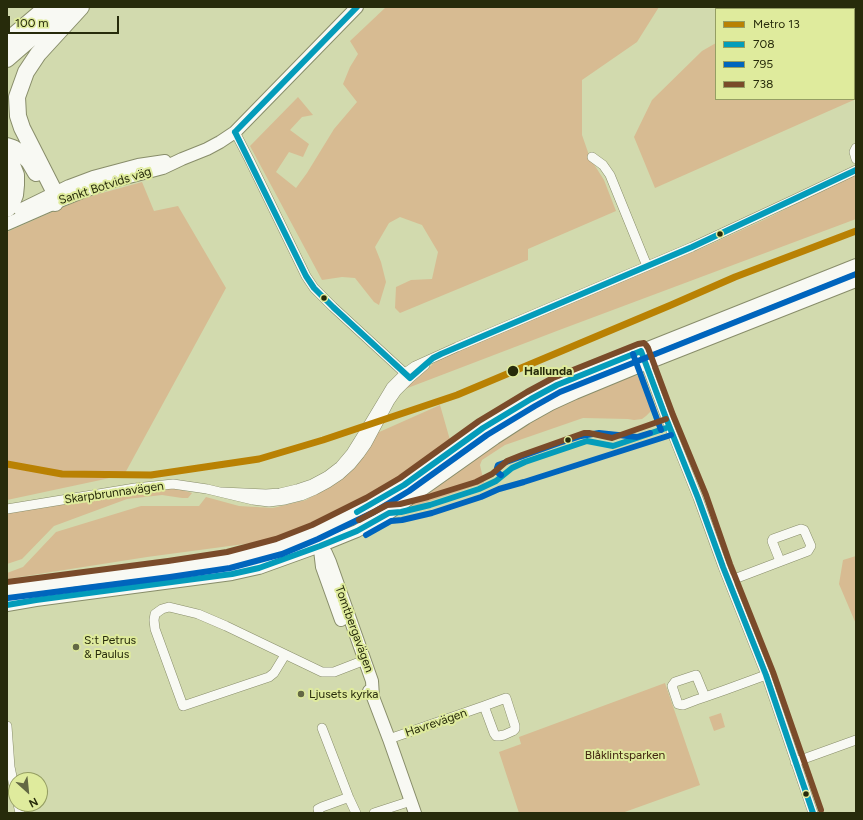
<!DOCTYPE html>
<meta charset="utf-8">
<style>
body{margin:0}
#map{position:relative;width:863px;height:820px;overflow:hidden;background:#d2daae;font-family:Figtree,sans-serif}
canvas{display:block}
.frame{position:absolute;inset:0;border:8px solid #272b0b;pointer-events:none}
.legend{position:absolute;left:715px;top:8px;width:140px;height:92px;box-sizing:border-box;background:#dfeb9d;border:1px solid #959e63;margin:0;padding:5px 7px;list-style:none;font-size:12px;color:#272b0b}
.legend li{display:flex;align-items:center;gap:8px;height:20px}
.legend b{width:20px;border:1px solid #959e63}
.north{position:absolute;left:8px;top:772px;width:40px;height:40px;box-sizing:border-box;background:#dfeb9d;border:1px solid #959e63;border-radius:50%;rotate:153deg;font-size:11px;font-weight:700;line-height:16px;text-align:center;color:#272b0b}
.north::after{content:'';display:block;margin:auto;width:14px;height:18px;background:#636844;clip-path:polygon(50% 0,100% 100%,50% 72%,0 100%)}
.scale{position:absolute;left:8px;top:16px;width:111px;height:18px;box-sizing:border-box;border:2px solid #272b0b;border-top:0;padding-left:5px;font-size:12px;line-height:14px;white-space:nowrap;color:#272b0b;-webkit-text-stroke:3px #dfeb9d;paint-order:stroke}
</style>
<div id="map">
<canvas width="863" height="820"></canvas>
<div class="frame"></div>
<ul class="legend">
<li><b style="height:5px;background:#b98103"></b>Metro 13</li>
<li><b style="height:5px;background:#049cba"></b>708</li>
<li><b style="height:5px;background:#0065bd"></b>795</li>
<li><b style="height:5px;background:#7a4b2a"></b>738</li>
</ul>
<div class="north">N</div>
<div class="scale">100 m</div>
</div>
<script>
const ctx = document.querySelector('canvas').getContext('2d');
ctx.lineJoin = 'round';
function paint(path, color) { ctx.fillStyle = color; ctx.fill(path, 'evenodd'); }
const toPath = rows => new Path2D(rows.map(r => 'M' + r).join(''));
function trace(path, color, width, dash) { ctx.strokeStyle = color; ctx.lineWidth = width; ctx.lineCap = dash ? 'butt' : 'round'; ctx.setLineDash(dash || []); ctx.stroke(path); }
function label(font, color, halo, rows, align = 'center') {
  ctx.font = font + ' Figtree,sans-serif'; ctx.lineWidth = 4; ctx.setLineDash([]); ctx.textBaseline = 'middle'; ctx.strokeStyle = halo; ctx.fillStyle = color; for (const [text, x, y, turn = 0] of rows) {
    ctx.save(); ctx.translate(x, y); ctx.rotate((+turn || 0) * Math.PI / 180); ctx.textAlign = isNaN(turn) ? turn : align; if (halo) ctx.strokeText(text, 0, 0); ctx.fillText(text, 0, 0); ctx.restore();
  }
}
paint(toPath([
 [386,7,659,7,637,42,582,80,582,135,590,158,604,180,616,211,528,249,528,260,400,313,395,308,396,287,411,280,432,279,438,252,422,225,400,217,389,223,375,247,381,262,386,282,379,305,374,302,355,278,342,277,322,280,250,146,298,97,313,115,302,117,290,130,309,144,303,157,289,152,276,172,296,188,307,173,334,129,357,102,343,84,350,67,358,54,350,41],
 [759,7,856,7,856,99,655,188,634,137,652,100,702,51,716,43,716,99,854,99,854,9,758,9],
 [856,173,856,219,562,329,405,389,434,363,460,349,707,246,768,218],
 [142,182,154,211,178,206,226,288,124,475,7,500,7,232,84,198],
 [632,375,639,376,645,383,652,404,652,410,646,416,642,419,634,420,628,419,583,418,505,445,482,460,480,465,484,483,418,505,410,506,413,501,526,424,568,402],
 [440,405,450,440,387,485,326,517,291,533,252,543,147,557,7,579,7,573,23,567,56,532,141,506,199,506,206,497,239,506,273,508,306,500,326,488,377,433],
 [172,487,192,493,188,498,182,498,162,495,127,499,54,526,22,559,7,564,7,513],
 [856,556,856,624,839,584,843,560],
 [665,683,700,785,622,813,519,813,499,752,521,744,519,737],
 [721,713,725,727,714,731,709,717]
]), '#d7bb92');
const street = toPath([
 [235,132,249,159,306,276,314,288,333,307,408,376],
 [856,148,854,152,856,159],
 [592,157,603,165,610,175,647,266],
 [641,351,666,418,698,498,723,567,766,675,813,813],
 [222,492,266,494,280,493,297,489,312,484,327,476,340,466,351,453,361,437,391,387,405,373,415,366,457,347,692,247,795,199,856,170],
 [7,509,135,488,173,484,207,489,253,500,269,502,285,500,301,496,315,490,328,483,340,475,351,465,360,454,367,444,390,401,397,391,410,378,425,365],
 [729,581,808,551,811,546,804,530,801,529,798,530,773,539,772,541,780,561],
 [285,655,274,673,269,677,183,706,155,629,154,620,155,614,162,609,169,607,198,614,226,626,322,672,334,672,365,660],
 [705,697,696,675,675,682,672,686,678,704,683,705,696,700,705,697,725,690,766,675],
 [7,726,10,767,16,796],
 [322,728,349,798],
 [389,739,484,706,494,733,496,736,499,736,504,735,513,731,515,729,515,726,506,698,484,706],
 [795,762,856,740],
 [18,804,20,813],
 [319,813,318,809,322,807,344,799,349,798,356,813],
 [374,813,411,801]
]);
const secondary = toPath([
 [20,210,69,186,93,177,138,165,165,161],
 [7,224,55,203,82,192,110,182,163,168,182,159,207,149,220,142,235,132,357,7],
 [313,543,320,546,326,553,330,562,372,681,373,697],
 [279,547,315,532,347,517,370,505,404,485,483,428,531,399,557,385,585,373,856,265],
 [320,550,322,567,341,620],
 [7,590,79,580,169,569,229,560,286,545],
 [7,605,36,600,232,574,259,568,320,546,357,531,389,513,495,438,526,418,551,404,575,393,633,369,856,281],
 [369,691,373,697,389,739,415,813]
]);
const highway = toPath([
 [7,41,47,7],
 [7,59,67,7],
 [7,146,13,148,22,154,29,161,36,173],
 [7,160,12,165,16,175,16,185,15,195,11,205,7,209],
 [55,203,55,193,22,128,18,116,17,97,26,72,38,54,81,7]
]);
trace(street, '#888d6a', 10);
trace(secondary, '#888d6a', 14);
trace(highway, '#888d6a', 18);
trace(street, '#f8f9f3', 9);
trace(secondary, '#f8f9f3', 12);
trace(highway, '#f8f9f3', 16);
trace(toPath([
 [235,132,306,276,314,288,333,307,410,378,433,358,441,354,692,247,856,170],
 [235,132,357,7],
 [641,351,666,418,698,498,723,567,766,675,813,813],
 [357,512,404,485,483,428,531,399,557,385,641,351],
 [7,605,36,600,232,574,259,568,320,546,357,531,389,513,401,512,430,505,479,489,496,481,512,468,525,462,587,441,613,446,669,427]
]), '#049cba', 6);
trace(toPath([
 [633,354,661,430],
 [501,475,497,472,497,468,498,465,559,443,581,436,599,433,637,437,650,433],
 [366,535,391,521,402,520,432,513,481,497,499,489,524,482,671,435],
 [8,598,170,577,230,568,282,554,318,539,374,512,409,491,487,435,535,406,560,392,856,274]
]), '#0065bd', 6);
trace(toPath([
 [359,520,387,505,400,504,428,497,476,482,492,474,507,461,522,455,584,433,589,433,612,438,666,419],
 [7,582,168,561,227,552,276,539,312,525,366,498,400,478,479,421,527,392,553,378,638,344,644,343,646,345,648,348,673,415,706,495,730,564,773,672,821,810]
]), '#7a4b2a', 6);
trace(toPath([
 [7,464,62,474,151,475,259,459,323,440,457,395,671,305,735,277,856,231]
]), '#b98103', 7);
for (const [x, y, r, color] of [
 [720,234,3.5,"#272b0b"],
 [324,298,3.5,"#272b0b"],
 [513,371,6,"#272b0b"],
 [568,440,3.5,"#272b0b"],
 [76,647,4,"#636844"],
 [301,694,4,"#636844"],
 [806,794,3.5,"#272b0b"]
]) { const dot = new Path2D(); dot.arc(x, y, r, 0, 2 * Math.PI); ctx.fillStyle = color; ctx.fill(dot); trace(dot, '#dfeb9d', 1.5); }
label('12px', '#272b0b', '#dfeb9d', [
 ["Sankt Botvids väg",105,186,-18],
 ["Skarpbrunnavägen",114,493,-8],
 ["Tomtbergavägen",354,629,70],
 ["Havrevägen",436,723,-19]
]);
label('bold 12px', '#272b0b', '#dfeb9d', [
 ["Hallunda",524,371]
], 'left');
label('12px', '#272b0b', '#dfeb9d', [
 ["S:t Petrus",84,640],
 ["& Paulus",84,654],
 ["Ljusets kyrka",309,694]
], 'left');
label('12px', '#40240f', '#dfeb9d', [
 ["Blåklintsparken",625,755]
]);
</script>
